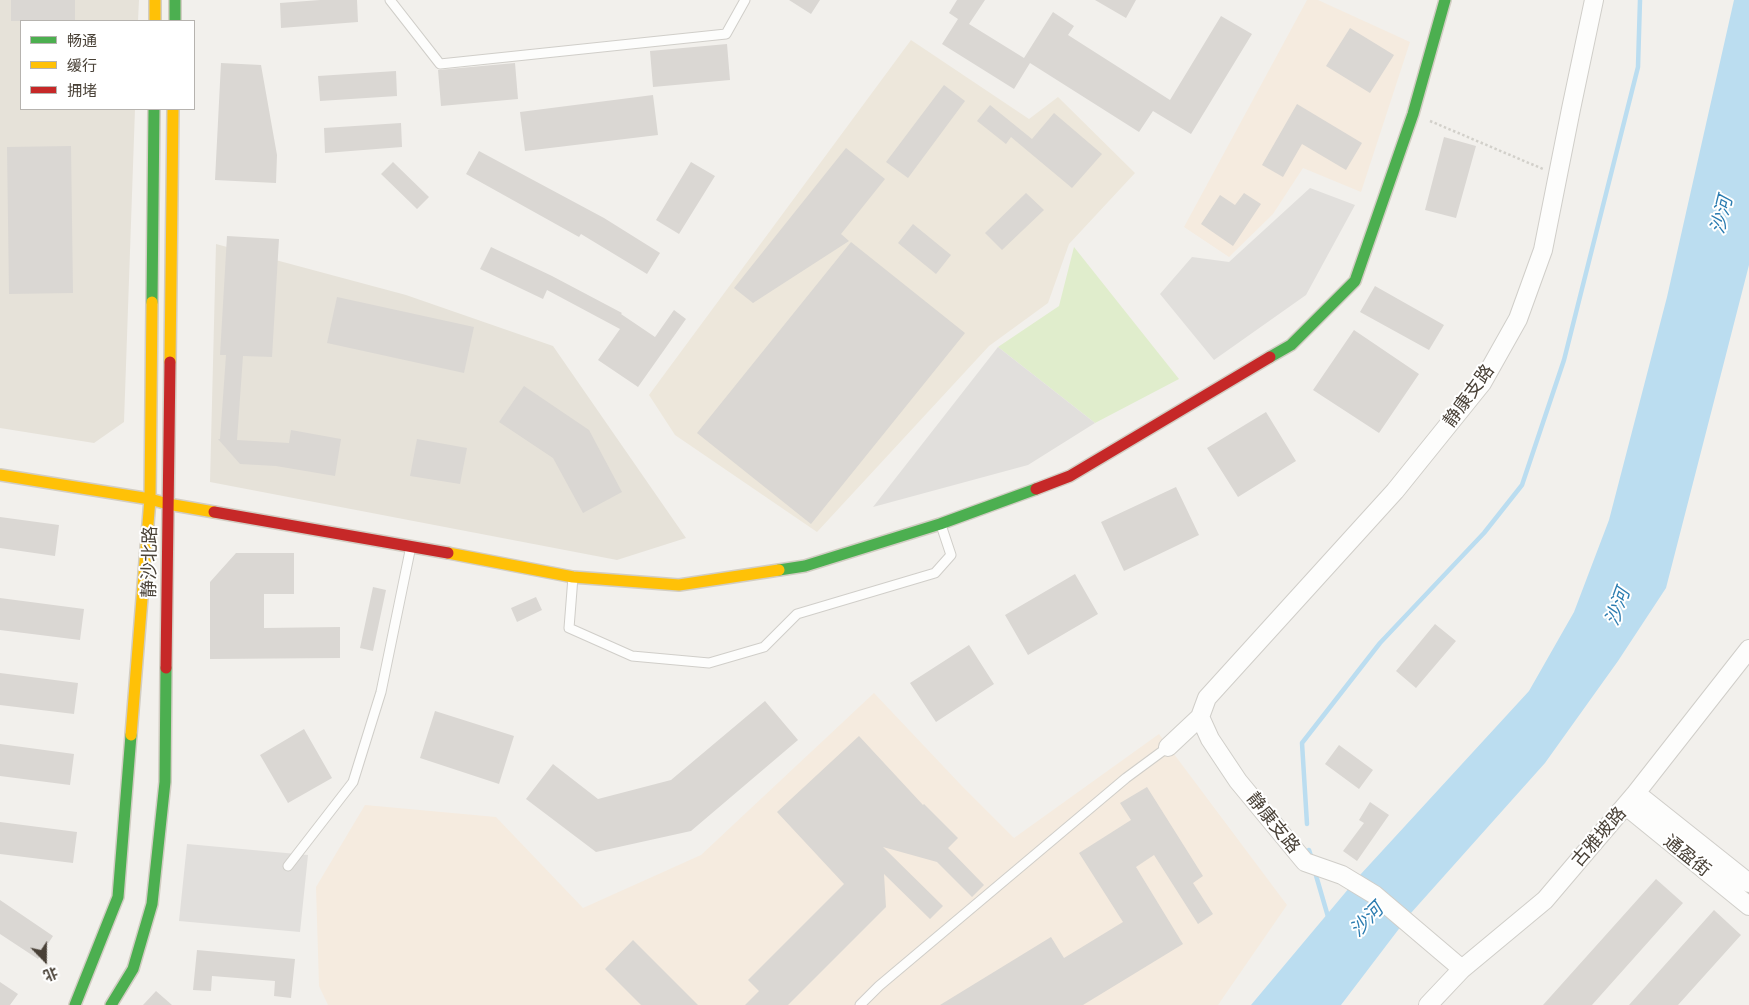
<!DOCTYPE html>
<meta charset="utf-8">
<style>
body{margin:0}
#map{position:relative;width:1749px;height:1005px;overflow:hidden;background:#f2f0ec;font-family:Inter,"Noto Sans SC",sans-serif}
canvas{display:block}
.legend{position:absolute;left:20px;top:20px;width:175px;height:90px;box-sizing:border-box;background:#fff;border:1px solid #b6b3af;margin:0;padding:6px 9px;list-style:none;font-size:15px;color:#494137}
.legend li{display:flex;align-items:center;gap:10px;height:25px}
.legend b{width:25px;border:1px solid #b6b3af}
.north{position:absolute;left:20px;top:935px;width:50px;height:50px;-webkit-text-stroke:4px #fff;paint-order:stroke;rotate:158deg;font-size:14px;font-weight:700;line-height:20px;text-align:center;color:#494137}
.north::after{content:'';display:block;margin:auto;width:18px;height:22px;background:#494137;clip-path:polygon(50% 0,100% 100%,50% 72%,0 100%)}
</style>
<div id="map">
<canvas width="1749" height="1005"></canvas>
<ul class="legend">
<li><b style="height:6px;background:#4caf50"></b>畅通</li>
<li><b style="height:6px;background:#ffc107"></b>缓行</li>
<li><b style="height:6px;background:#c62828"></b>拥堵</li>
</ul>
<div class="north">北</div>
</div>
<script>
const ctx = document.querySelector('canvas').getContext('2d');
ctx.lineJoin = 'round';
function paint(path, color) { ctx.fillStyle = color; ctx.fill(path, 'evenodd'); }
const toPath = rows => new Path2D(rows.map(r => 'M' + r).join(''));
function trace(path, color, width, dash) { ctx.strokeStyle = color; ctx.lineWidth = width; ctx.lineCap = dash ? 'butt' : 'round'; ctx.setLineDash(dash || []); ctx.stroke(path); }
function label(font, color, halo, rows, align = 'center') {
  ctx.font = font + ' Inter,"Noto Sans SC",sans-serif'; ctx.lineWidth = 4; ctx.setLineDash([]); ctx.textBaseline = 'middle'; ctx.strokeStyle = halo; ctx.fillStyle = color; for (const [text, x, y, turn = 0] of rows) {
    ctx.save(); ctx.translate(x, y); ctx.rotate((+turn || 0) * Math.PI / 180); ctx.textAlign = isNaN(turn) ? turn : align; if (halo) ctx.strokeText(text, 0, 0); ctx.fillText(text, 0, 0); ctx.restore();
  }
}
paint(toPath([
 [0,0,139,0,138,21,21,21,21,109,135,109,124,422,94,443,0,428],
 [216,244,406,295,553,346,686,538,617,560,210,482]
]), '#e6e2d9');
paint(toPath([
 [1307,0,1318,0,1410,42,1361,192,1303,168,1273,214,1229,257,1184,227],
 [874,693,961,785,1014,838,1159,734,1287,905,1218,1005,328,1005,319,986,316,887,365,805,496,817,583,908,701,855]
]), '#f5ebdf');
paint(toPath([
 [911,40,1029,119,1058,97,1135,173,1069,244,1048,303,989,346,817,532,675,435,649,395]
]), '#ede7db');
paint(toPath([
 [1074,247,1179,379,1095,423,998,347,1059,306]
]), '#e0edcc');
paint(toPath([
 [1310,188,1355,205,1306,295,1214,360,1160,294,1192,257,1229,262],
 [998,347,1095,423,1028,465,873,507],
 [187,844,308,855,300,932,179,921]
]), '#e1dfdc');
paint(toPath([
 [1734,0,1749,0,1749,265,1666,588,1618,661,1545,763,1411,913,1341,1005,1251,1005,1360,875,1529,691,1574,612,1609,520,1667,297]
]), '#bbddf0');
trace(toPath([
 [1307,824,1302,743,1380,643,1484,533,1522,485,1564,360,1638,67,1640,0],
 [1309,850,1312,859],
 [1315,872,1329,920]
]), '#bbddf0', 4.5);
paint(toPath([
 [11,0,75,0,75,21,11,21],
 [320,0,357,0,358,22,281,28,280,3],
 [789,0,820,0,811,14],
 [957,0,985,0,969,24,1024,58,1053,12,1074,26,1068,35,1170,100,1221,16,1252,34,1191,134,1153,111,1139,132,1030,63,1014,89,942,44,958,19,949,13],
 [1095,0,1136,0,1126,18],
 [1350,28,1394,55,1370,93,1326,66],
 [727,44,730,80,653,87,650,51],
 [221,63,261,65,277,155,276,183,215,180],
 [515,63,518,99,441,106,438,70],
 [396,71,397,96,320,101,318,76],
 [944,85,965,101,908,178,886,162],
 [653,95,658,135,525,151,520,112],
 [1297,104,1362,143,1346,170,1302,144,1283,177,1262,165],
 [990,105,1032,139,1054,113,1102,154,1072,188,1011,137,1006,144,977,121],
 [401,123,402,147,325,153,324,128],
 [1444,137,1476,146,1456,218,1425,210],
 [71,146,73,293,9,294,7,147],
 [846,148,885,179,841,234,849,241,753,303,734,288],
 [479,151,604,218,660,253,647,274,581,234,579,237,466,174],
 [393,162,429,197,417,209,381,174],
 [691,162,715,176,679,234,656,220],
 [1026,193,1044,210,1002,250,985,233],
 [1244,193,1261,204,1233,246,1201,224,1220,195,1235,205],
 [913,224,951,255,936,274,898,243],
 [227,236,279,239,272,357,243,356,237,440,289,443,291,430,341,439,335,476,276,466,240,464,218,439,220,439,226,355,220,355],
 [851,242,965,333,811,524,697,433],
 [491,247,552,276,622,313,621,314,655,337,674,310,686,319,638,387,598,360,620,329,547,290,543,299,480,269],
 [1375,286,1444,325,1429,350,1360,312],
 [337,297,474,327,464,373,327,343],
 [1354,330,1419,374,1379,433,1313,390],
 [524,386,589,430,622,492,583,513,553,458,499,422],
 [1266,412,1296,461,1238,497,1207,448],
 [417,439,467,448,460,484,410,476],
 [1176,487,1199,535,1124,571,1101,522],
 [0,517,59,525,55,556,0,548],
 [236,553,294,553,294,594,264,594,264,628,340,627,340,658,210,659,210,582],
 [1075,574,1098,614,1028,655,1005,615],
 [373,587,386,590,373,651,360,648],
 [536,597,542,610,517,622,511,608],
 [0,598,84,609,80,640,0,630],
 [1435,624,1456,641,1416,688,1396,671],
 [969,645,994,684,936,722,910,683],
 [0,673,78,683,74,714,0,705],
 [765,701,798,740,691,831,596,852,526,799,553,764,598,799,671,780],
 [435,711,514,736,499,784,420,758],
 [304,729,332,778,288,803,260,755],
 [859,736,923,805,924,804,958,838,948,848,984,885,972,897,937,862,883,847,943,906,930,919,884,874,886,907,788,1005,745,1005,759,991,748,980,844,884,777,812],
 [0,744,74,754,70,785,0,776],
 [1339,745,1373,770,1359,789,1325,764],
 [1147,787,1203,876,1193,883,1213,914,1198,924,1154,855,1136,867,1183,944,1083,1005,940,1005,1051,937,1064,958,1123,922,1079,853,1131,820,1120,803],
 [1370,802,1389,815,1357,861,1343,851,1364,823,1359,820],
 [0,822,77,832,73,863,0,854],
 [1656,879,1683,903,1592,1005,1543,1005],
 [0,900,53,936,38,959,0,934],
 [1714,910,1741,935,1678,1005,1629,1005],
 [633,940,698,1005,641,1005,605,969],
 [197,950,295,959,291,998,274,996,275,981,212,976,211,991,193,990],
 [0,982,18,994,10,1005,0,1005],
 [156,991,172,1005,143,1005]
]), '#dad7d3');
const lane = toPath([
 [390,0,440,64,726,34,745,0],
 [573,577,569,628,632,656,709,663,764,647,797,614,935,573,951,555,941,525],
 [288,866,353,782,381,692,411,546],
 [860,1005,879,986,1126,778,1168,747]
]);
const street = toPath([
 [1200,717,1210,739,1238,781,1305,862,1342,875,1375,895,1462,969],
 [1168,747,1200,717,1207,698,1395,491,1482,383,1518,319,1543,250,1571,109,1594,0],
 [1636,793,1749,883],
 [1626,806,1749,906],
 [1428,1005,1462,969,1545,900,1636,793,1749,649]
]);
const fast = toPath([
 [175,0,175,21],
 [152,302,154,109],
 [1270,357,1291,345,1355,281,1413,114,1445,0],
 [779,570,805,566,940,524,1036,489],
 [75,1005,118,897,131,735],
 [111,1005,133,969,152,904,165,782,166,668]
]);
const slow = toPath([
 [155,0,155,21],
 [170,362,173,109],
 [0,475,150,499,168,504,214,512],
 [448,553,573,577,679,585,779,570],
 [131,735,150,499,152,302]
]);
const jam = toPath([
 [1036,489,1070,476,1270,357],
 [214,512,448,553],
 [166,668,170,362]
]);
trace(lane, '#d0cec9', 11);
trace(street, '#d0cec9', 20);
trace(fast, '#d2cdc3', 14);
trace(slow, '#d2cdc3', 14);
trace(jam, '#d2cdc3', 14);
trace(toPath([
 [1430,121,1543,169]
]), '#d2d0ca', 2.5, [2.5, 2.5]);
trace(lane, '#fdfdfc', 9);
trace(street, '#fdfdfc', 18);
trace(fast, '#4caf50', 11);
trace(slow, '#ffc107', 11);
trace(jam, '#c62828', 11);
label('18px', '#494137', '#fff', [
 ["静康支路",1469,396,-54],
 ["静沙北路",150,562,-89],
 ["静康支路",1273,823,51],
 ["古雅坡路",1599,837,-49],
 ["通盈街",1687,856,39]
]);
label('italic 19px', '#2b7cb0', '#fff', [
 ["沙河",1722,215,-76],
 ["沙河",1618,607,-70],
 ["沙河",1367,920,-46]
]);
</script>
